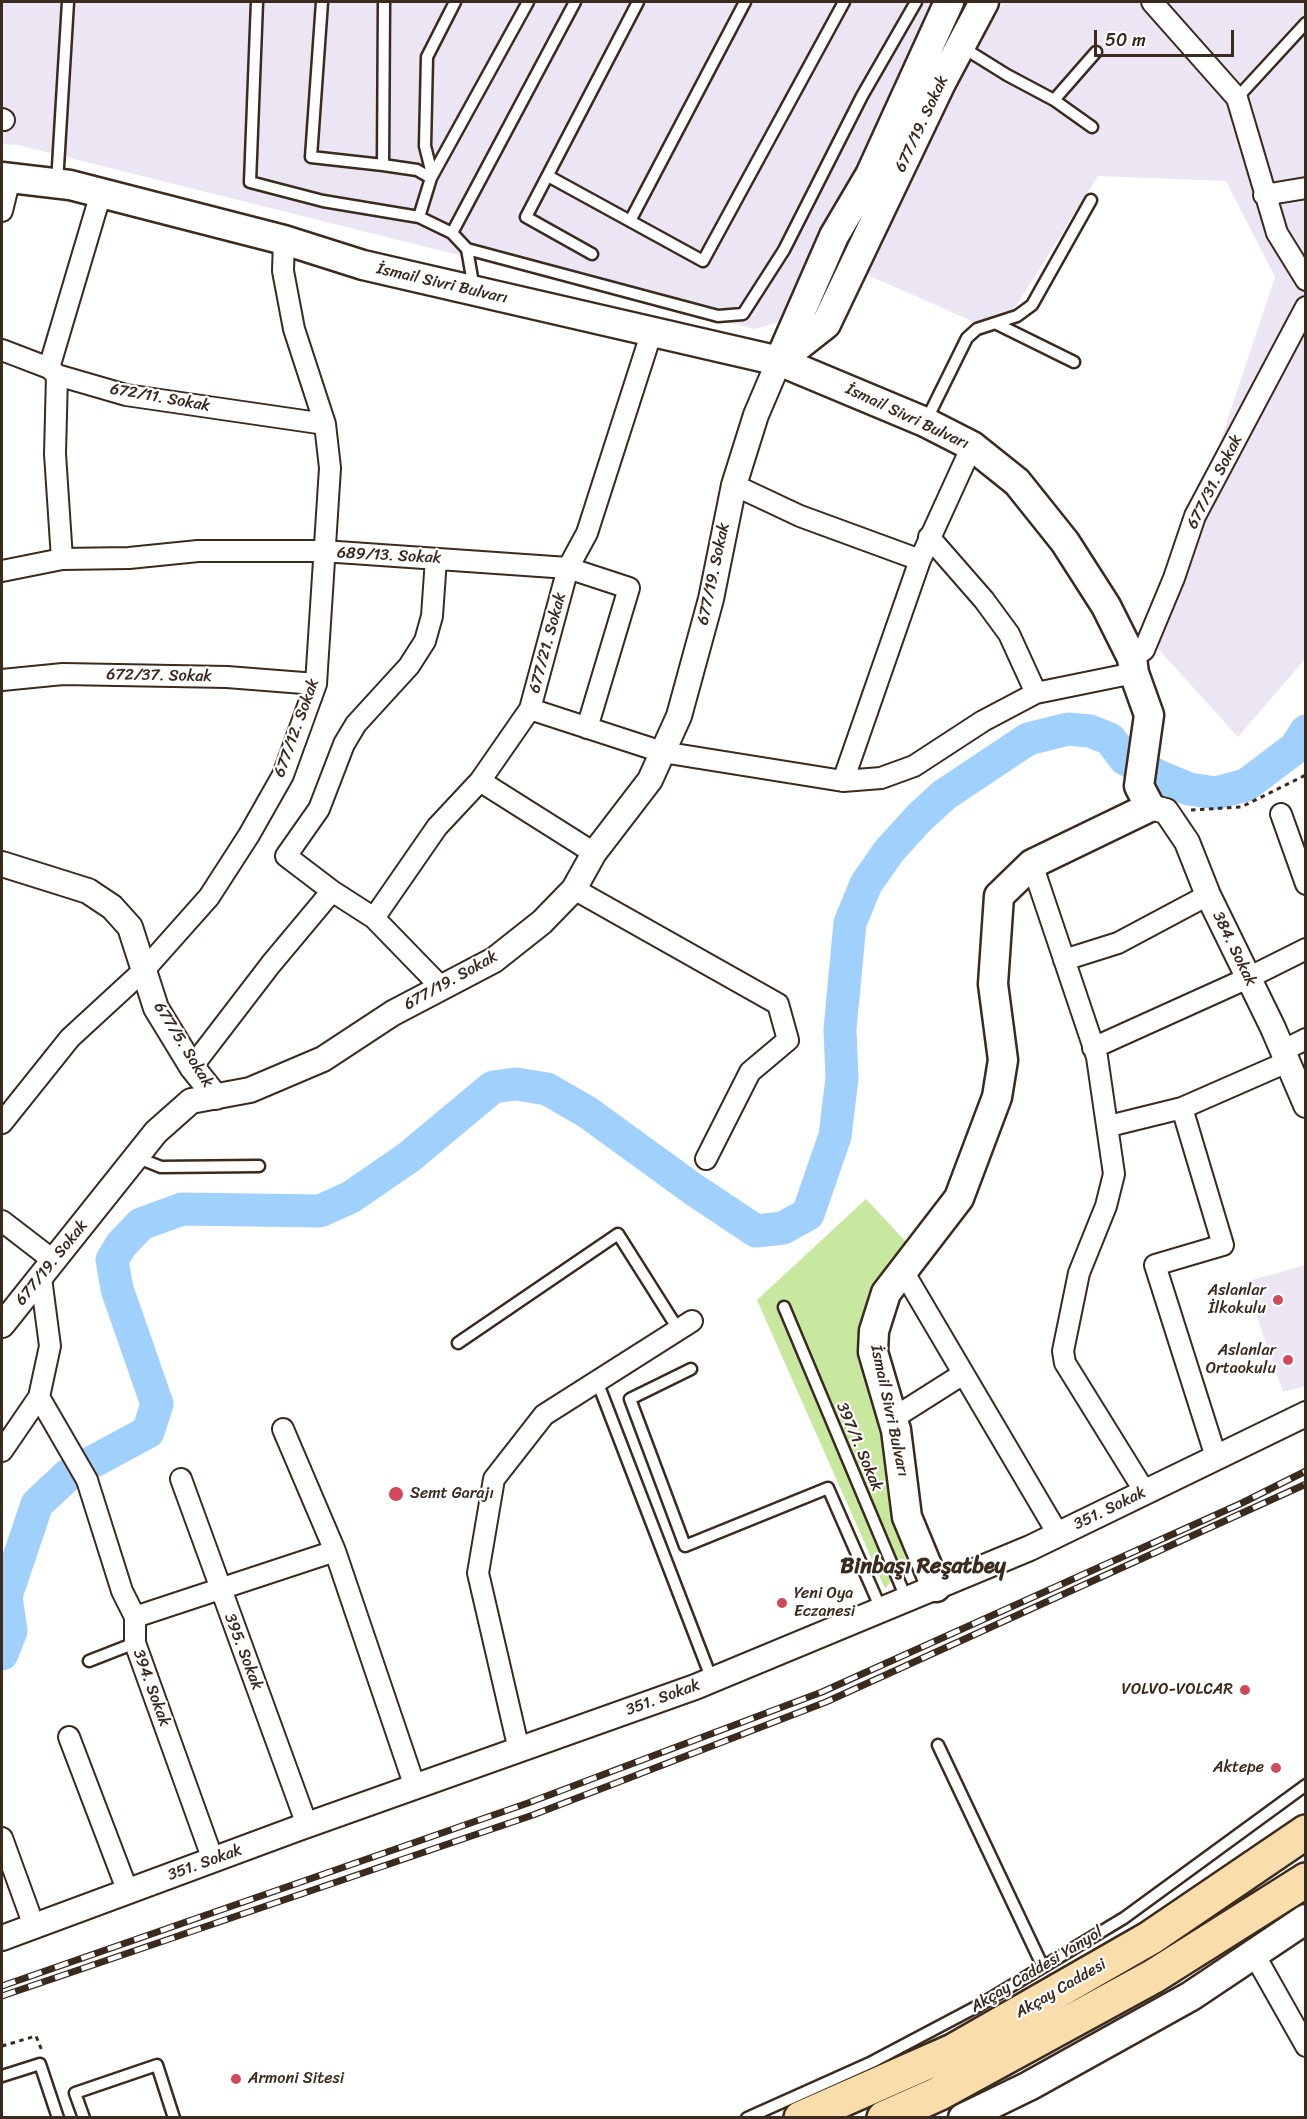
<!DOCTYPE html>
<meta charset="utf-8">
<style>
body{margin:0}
#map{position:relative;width:1307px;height:2119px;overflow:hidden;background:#fff;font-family:Sriracha,sans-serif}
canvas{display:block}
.frame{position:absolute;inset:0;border:3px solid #3b2a1e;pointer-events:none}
.scale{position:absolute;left:1094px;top:30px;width:140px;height:27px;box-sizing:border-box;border:3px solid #3b2a1e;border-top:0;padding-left:8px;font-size:18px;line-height:21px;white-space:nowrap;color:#3b2a1e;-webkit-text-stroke:4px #fff;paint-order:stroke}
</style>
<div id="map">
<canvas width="1307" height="2119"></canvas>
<div class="frame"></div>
<div class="scale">50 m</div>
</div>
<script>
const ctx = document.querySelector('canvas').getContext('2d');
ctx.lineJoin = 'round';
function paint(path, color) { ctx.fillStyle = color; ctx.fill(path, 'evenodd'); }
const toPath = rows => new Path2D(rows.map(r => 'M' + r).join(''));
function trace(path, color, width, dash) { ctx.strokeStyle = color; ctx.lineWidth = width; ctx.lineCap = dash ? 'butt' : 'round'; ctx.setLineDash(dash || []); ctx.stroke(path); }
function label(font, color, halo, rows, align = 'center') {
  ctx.font = font + ' Sriracha,sans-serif'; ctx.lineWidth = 4.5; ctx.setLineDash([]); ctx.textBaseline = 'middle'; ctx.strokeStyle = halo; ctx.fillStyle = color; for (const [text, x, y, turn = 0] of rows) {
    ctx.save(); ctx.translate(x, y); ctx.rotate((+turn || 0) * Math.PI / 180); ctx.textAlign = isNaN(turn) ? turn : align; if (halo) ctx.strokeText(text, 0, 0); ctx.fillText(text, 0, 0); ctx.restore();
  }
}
paint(toPath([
 [2,2,946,2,789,319,755,329,18,145,2,144],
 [1003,2,1305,2,1305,659,1238,737,1153,643,1275,277,1226,181,1098,176,999,333,861,272,910,168],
 [1305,1265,1305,1386,1283,1392,1245,1282]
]), '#ece6f4');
paint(toPath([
 [866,1199,909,1245,882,1277,894,1507,906,1562,885,1589,757,1300]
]), '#c8e79f');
trace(toPath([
 [2,1654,11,1631,6,1596,37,1504,68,1475,148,1432,157,1404,117,1289,112,1260,121,1245,141,1224,182,1209,320,1211,351,1197,409,1157,493,1087,516,1084,547,1089,587,1112,693,1189,756,1231,783,1228,808,1214,835,1136,842,1078,840,1029,850,923,866,884,889,851,919,818,944,795,1028,739,1068,729,1090,731,1110,739,1125,759,1158,776,1189,789,1216,793,1246,785,1295,748,1306,731]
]), '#a0d1fd', 33);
const service = toPath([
 [257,2,250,182,323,201,419,217,452,233,467,249,474,289],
 [322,2,311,157,383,165],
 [384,2,383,165,417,170,431,178,419,217],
 [962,47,1007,75,1054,100,1096,52],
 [1237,98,1306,23],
 [1054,100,1092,127],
 [432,174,425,146,427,57,455,2],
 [548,176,703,261,844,2],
 [431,178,528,2],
 [57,183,68,2],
 [630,221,745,2],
 [452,233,575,2],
 [467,249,718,316,743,314,784,250,862,96,916,2],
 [592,254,526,217,638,2],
 [997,324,1074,362],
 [926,421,967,338,977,329,1017,316,1032,305,1091,200],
 [136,1157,161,1167,259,1166],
 [784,1307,906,1598],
 [458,1343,618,1234,678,1329],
 [691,1369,630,1399,685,1546,828,1488,881,1609],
 [597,1381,712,1680],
 [89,1661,135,1643],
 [938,1745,1043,1967],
 [2,2076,40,2064,58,2118],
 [84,2118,75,2093,157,2065,174,2118],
 [747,2118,872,2062,978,2006,1124,1918,1306,1785]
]);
const minor = toPath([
 [1152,2,1237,98,1277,233,1306,280],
 [2,119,4,120],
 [1264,195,1306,188],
 [2,211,10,178],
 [2,350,49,368,57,375,126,395,325,424],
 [49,368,101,193],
 [57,375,55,454,62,559],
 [734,485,800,516,920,560],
 [929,537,984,600,1009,634,1036,693],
 [436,559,432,616,425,641,409,666,356,724,344,744,319,809,286,856,332,891,374,918,441,987],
 [2,571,62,559,129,558,198,551,323,551,568,568,629,588,587,728],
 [1132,658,1144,650,1174,578,1195,516,1306,307],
 [2,680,63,674,227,677,316,684],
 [530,709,662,752,843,781,881,778,914,766,983,721,1036,693,1134,673],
 [480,781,594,853],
 [843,781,920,560,972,446],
 [1281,814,1306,884],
 [1032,864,1097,1057,1114,1174,1106,1206,1079,1273,1063,1351,1065,1363,1145,1492],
 [574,889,778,1004,788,1040,750,1072,706,1159],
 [374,918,437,827,480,781,530,709,568,568,587,533,652,331],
 [1064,960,1118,943,1208,895],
 [1093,1048,1248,978,1306,949],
 [1282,1051,1306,1039],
 [192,1067,271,964,332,891],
 [1182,1108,1223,1245,1155,1265,1216,1457],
 [2,1123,70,1038,145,969,209,897,249,835,283,775,316,684,330,468,325,424,294,329,283,271,284,240],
 [1109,1126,1182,1108,1287,1062],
 [2,1221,54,1261],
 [903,1271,1058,1534],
 [39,1397,87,1480,122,1591,135,1617,135,1643,213,1860],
 [892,1419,963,1374],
 [283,1429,335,1551],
 [2,1451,39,1397,50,1346,41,1278],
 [181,1479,307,1825],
 [135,1617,335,1551,415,1787],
 [69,1737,128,1892],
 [519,1750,478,1573,494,1479,544,1415,692,1321],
 [2,1838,34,1926],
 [1254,1954,1306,2046]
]);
const tertiary = toPath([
 [1150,807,1166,811,1187,842,1208,895,1273,1028,1306,1105],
 [2,864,88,891,112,907,130,927,156,1008,192,1067,216,1097],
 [2,1325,156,1132,191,1101,250,1090,323,1059,393,1013,494,960,542,922,574,889,594,853,650,780,679,716,711,599,734,485,756,415,779,361],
 [2,1938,296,1829,695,1687,1030,1548,1306,1414]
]);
const secondary = toPath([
 [2,177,70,185,284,240,363,265,779,361,925,422,972,446,1017,482,1065,542,1106,606,1132,658,1134,673,1149,715,1139,786,1150,807,1032,864,999,896,993,984,1003,1060,997,1097,959,1198,886,1293,874,1331,873,1352,896,1430,907,1517,936,1587],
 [781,357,834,236,870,175,949,2],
 [779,361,826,324,941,83,984,2],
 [963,2118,1029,2086,1191,1996,1306,1919]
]);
const trunk = toPath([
 [801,2118,953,2051,1150,1938,1306,1832],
 [884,2118,938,2094,1154,1976,1306,1880]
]);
trace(service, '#3b2a1e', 15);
trace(minor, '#3b2a1e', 24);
trace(tertiary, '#3b2a1e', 28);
trace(secondary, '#3b2a1e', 33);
trace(trunk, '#3b2a1e', 38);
trace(toPath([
 [1191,810,1241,807,1306,775],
 [2,2046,36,2036,42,2051]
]), '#3b2a1e', 3, [4.5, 4.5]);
trace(service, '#fff', 10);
trace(minor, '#fff', 20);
trace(tertiary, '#fff', 24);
trace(secondary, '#fff', 28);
trace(trunk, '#f9deab', 33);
const rail = toPath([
 [2,1986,528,1803,822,1692,1242,1503,1306,1471],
 [2,1996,533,1815,826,1702,1306,1484]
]);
trace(rail, '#3b2a1e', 7);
trace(rail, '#fff', 4.5, [14]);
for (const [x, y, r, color] of [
 [1278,1300,6,"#d1495b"],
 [1288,1360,6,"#d1495b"],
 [396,1494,8,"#d1495b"],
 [782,1603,6,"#d1495b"],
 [1245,1690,6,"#d1495b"],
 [1276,1768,6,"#d1495b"],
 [236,2079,6,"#d1495b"]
]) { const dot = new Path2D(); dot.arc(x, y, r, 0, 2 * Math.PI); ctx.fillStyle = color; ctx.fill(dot); trace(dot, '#fff', 2); }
label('16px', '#3b2a1e', '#fff', [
 ["677/19. Sokak",922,124,-65],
 ["İsmail Sivri Bulvarı",442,284,13],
 ["672/11. Sokak",160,398,10],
 ["İsmail Sivri Bulvarı",907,417,25],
 ["677/31. Sokak",1215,482,-63],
 ["689/13. Sokak",389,556,3],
 ["677/19. Sokak",714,574,-78],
 ["677/21. Sokak",548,643,-75],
 ["672/37. Sokak",159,676,1],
 ["677/12. Sokak",297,728,-70],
 ["384. Sokak",1234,949,64],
 ["677/19. Sokak",451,981,-29],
 ["677/5. Sokak",183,1045,58],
 ["677/19. Sokak",52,1263,-51],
 ["İsmail Sivri Bulvarı",889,1411,78],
 ["397/1. Sokak",859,1447,67],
 ["351. Sokak",1110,1509,-26],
 ["395. Sokak",243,1652,69],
 ["394. Sokak",151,1688,70],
 ["351. Sokak",663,1698,-20],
 ["351. Sokak",205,1863,-20],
 ["Akçay Caddesi Yanyol",1037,1970,-31],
 ["Akçay Caddesi",1061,1989,-30]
]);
label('16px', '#3b2a1e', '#fff', [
 ["Aslanlar",1266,1291],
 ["İlkokulu",1266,1309],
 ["Aslanlar",1276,1351],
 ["Ortaokulu",1276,1369],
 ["Semt Garajı",410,1494,"left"],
 ["Yeni Oya",794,1594,"left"],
 ["Eczanesi",794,1612,"left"],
 ["VOLVO-VOLCAR",1233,1690],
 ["Aktepe",1264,1768],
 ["Armoni Sitesi",248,2079,"left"]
], 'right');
label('bold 22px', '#3b2a1e', '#fff', [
 ["Binbaşı Reşatbey",923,1567]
]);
</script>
